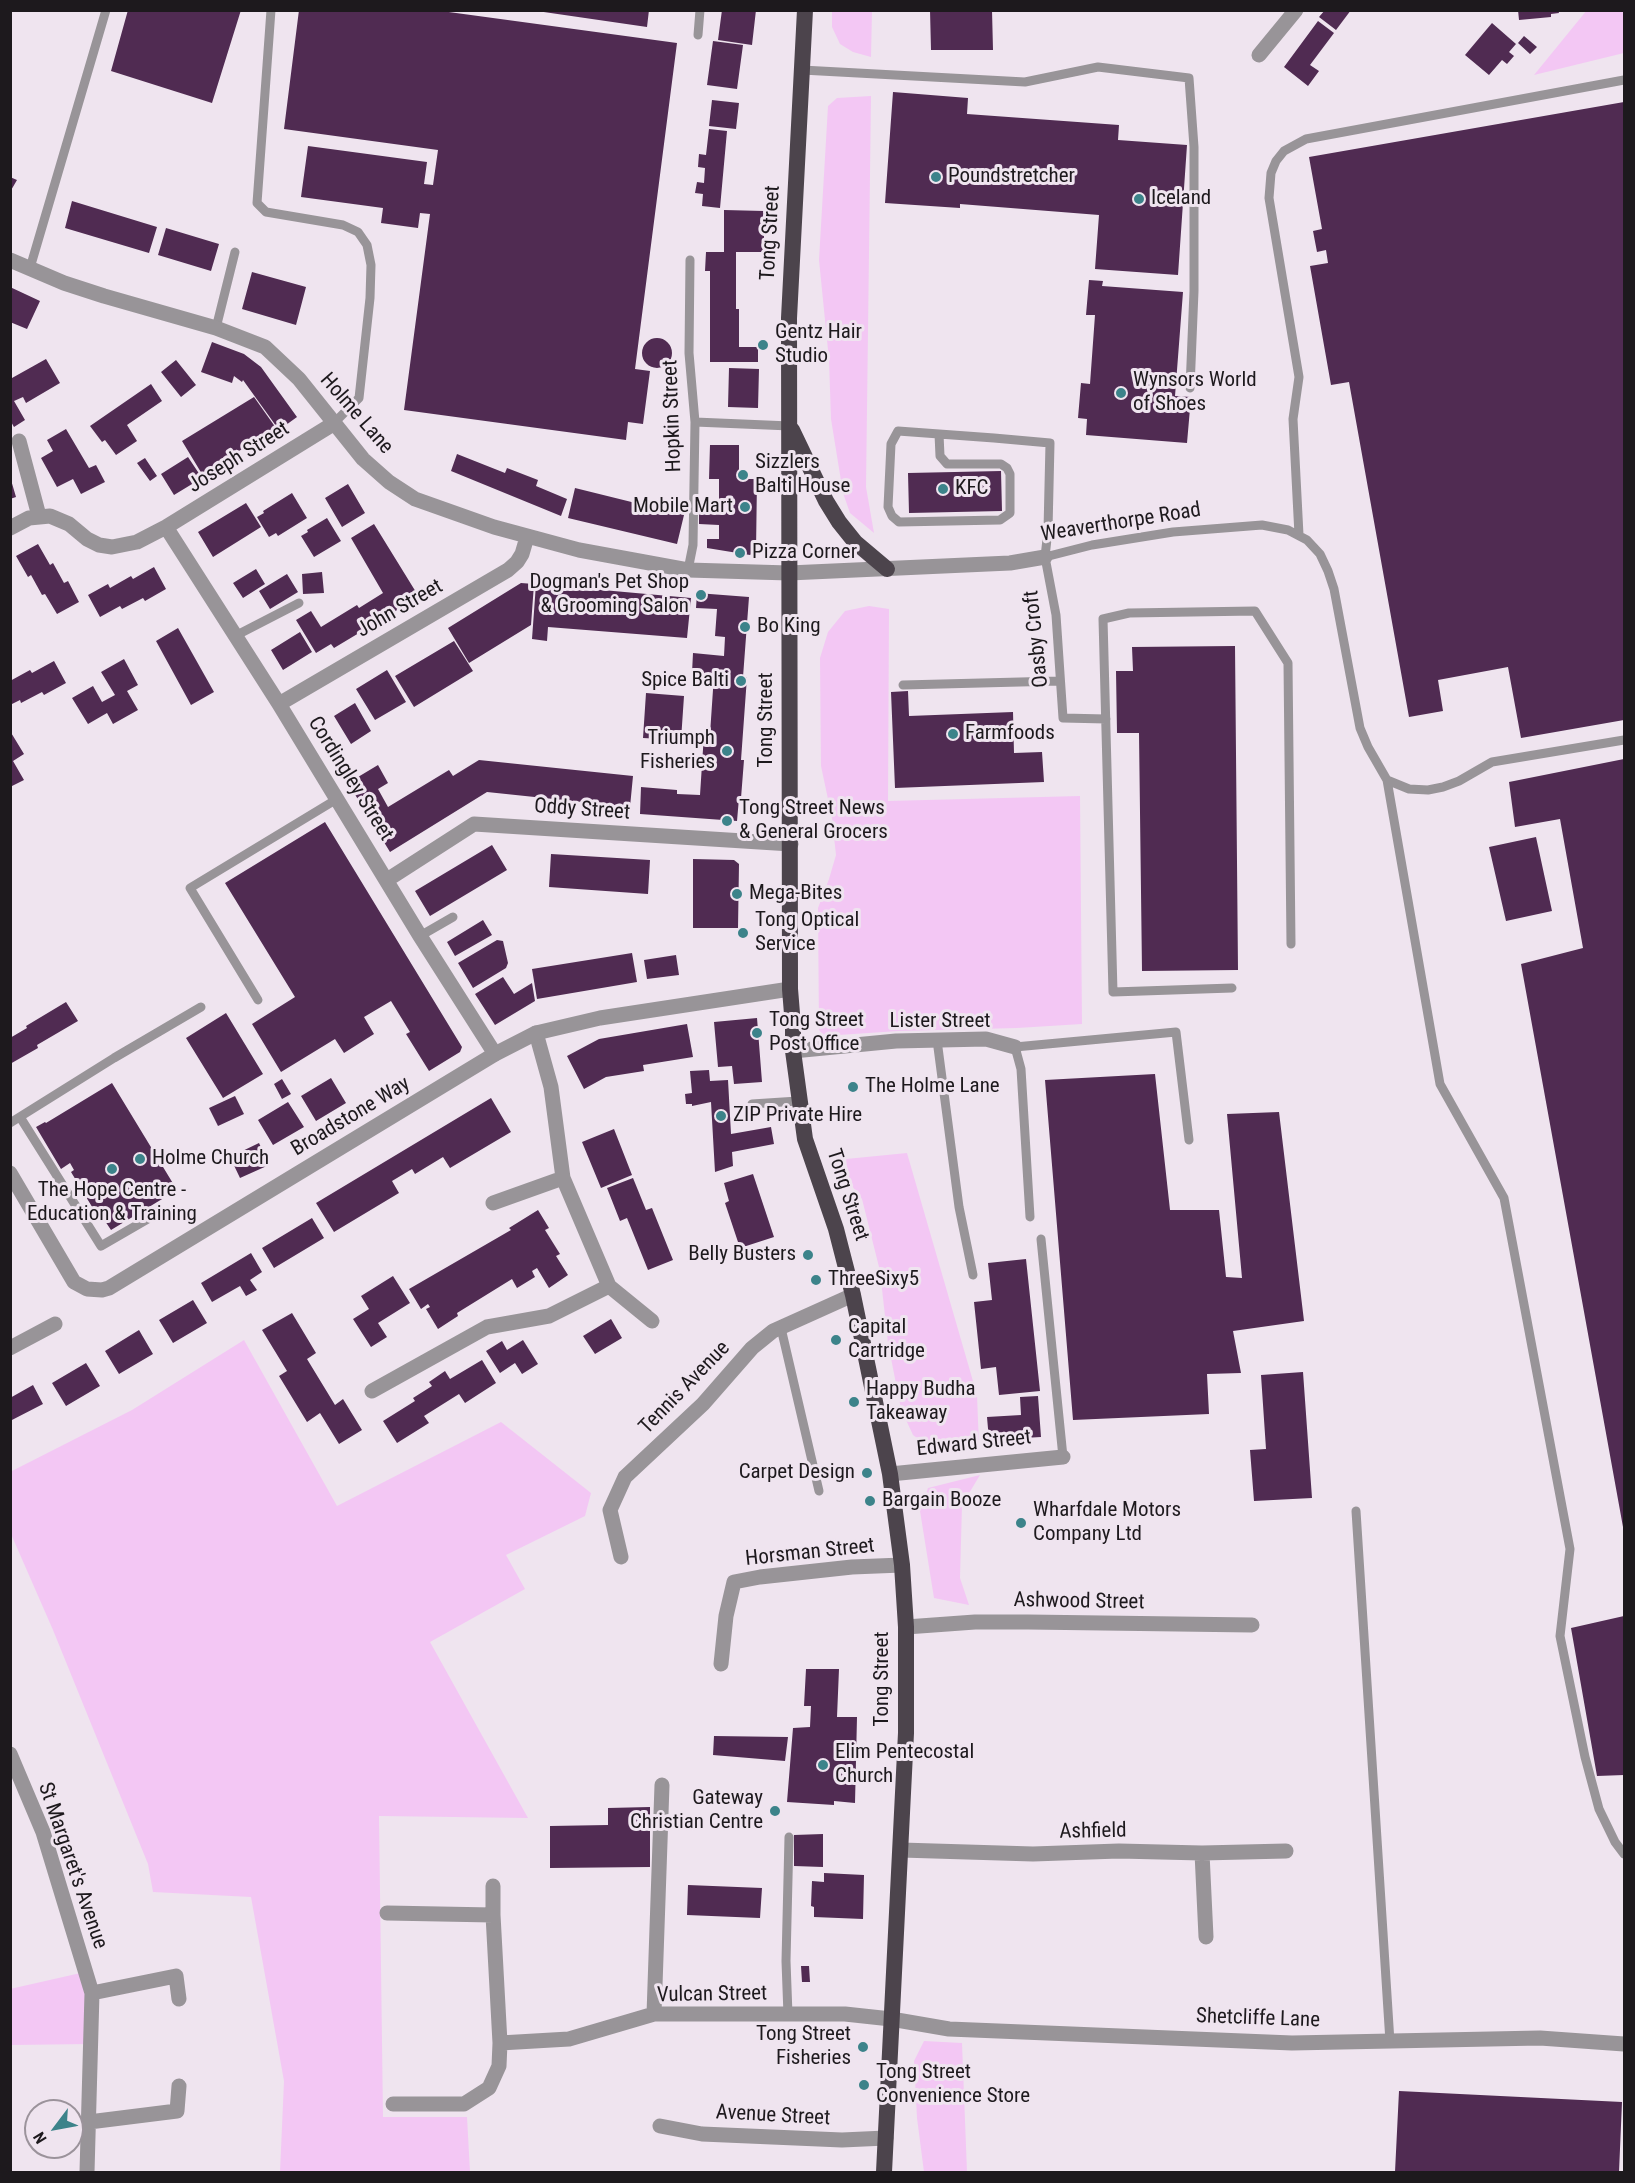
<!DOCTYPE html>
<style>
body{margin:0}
#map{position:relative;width:1635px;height:2183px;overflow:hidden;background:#efe4ef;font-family:"Roboto Condensed",sans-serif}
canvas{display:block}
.frame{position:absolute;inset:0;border:12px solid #1d191d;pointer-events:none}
.north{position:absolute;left:24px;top:2099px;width:60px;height:60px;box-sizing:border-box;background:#efe4ef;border:2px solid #9b939b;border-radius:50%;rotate:238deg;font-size:16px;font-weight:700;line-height:24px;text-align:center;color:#1d191d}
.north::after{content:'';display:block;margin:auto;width:21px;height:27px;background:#3c838a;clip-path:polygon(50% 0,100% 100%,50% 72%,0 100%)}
</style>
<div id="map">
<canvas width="1635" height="2183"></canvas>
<div class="frame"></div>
<div class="north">N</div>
</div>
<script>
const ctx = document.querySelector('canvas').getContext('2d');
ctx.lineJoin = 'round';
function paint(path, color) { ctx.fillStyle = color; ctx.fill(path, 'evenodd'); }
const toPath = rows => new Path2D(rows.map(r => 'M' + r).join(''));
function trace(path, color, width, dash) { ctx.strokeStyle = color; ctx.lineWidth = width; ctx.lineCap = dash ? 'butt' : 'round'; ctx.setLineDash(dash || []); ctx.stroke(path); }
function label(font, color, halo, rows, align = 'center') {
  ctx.font = font + ' "Roboto Condensed",sans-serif'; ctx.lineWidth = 6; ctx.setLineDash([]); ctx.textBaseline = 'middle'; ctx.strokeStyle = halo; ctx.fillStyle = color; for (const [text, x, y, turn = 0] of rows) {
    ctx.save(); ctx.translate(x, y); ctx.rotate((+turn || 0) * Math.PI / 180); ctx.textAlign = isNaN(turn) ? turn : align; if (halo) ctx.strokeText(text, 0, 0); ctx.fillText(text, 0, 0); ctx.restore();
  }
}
paint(toPath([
 [1587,10,1624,11,1624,53,1534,75],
 [832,11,872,11,871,57,853,52,840,44,832,27],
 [871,96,866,487,874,533,850,513,843,493,831,419,829,360,819,260,828,106,837,98],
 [869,606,889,609,888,801,1080,796,1082,1024,1017,1028,898,1031,824,1036,819,1030,818,908,829,879,836,855,832,818,821,766,820,658,828,632,845,611],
 [907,1153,977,1395,979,1446,929,1447,913,1435,901,1409,888,1343,880,1271,862,1199,849,1182,846,1159],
 [244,1340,337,1506,501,1422,591,1493,585,1516,506,1555,525,1589,430,1642,528,1818,379,1816,383,2117,467,2117,470,2172,280,2172,284,2081,251,1897,153,1892,148,1864,53,1630,11,1534,10,1472,132,1410],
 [980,1475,962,1505,960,1578,969,1605,934,1598,920,1511,928,1488],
 [85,1972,91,2044,11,2045,10,1989],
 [924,2041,962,2043,967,2172,924,2172,917,2118,914,2061]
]), '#f3c7f4');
paint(toPath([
 [128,10,241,10,212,103,111,71],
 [299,10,434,10,677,43,635,369,650,371,643,424,628,422,626,440,404,410,430,214,420,213,418,228,381,223,383,208,301,197,308,146,427,162,424,184,433,185,438,150,284,129],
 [530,10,649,10,647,27],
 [722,10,756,10,752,45,718,40],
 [930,10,992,10,993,50,931,50],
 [1325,10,1351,10,1336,30,1319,17],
 [1518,10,1558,10,1559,13,1551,14,1551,17,1519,20],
 [1318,21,1334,33,1310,65,1319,71,1308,86,1284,67],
 [1492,23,1516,44,1509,52,1514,56,1507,64,1502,60,1489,75,1465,55],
 [1524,36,1537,47,1530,54,1518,43],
 [713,41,743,45,737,89,707,85],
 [893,92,968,98,967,114,1119,125,1118,140,1187,145,1178,275,1095,269,1099,215,960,204,960,208,885,203],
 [712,100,739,103,736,129,709,126],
 [1624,102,1624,720,1521,738,1508,667,1438,680,1443,711,1409,717,1349,382,1331,385,1310,266,1328,263,1326,250,1317,252,1313,231,1322,229,1309,157],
 [709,129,727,131,720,208,702,206,703,194,695,193,697,182,704,183,705,168,698,167,699,154,706,155],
 [10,177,17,180,10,192],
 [72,201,157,227,149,253,65,228],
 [724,210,764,211,764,252,736,252,736,309,739,309,739,347,758,347,758,362,710,362,710,271,705,271,706,252,724,252],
 [166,228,219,244,211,271,158,255],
 [252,272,306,287,296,325,242,309],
 [1089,280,1103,281,1102,286,1183,292,1175,396,1191,397,1187,443,1086,435,1087,419,1078,418,1081,383,1090,384,1095,315,1086,315],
 [10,287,40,301,27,329,10,322],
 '642 353a15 15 0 1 1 30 0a15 15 0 1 1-30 0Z',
 [212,342,244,354,261,367,297,417,279,430,243,380,242,382,234,376,232,383,201,372],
 [46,359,60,383,26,403,23,397,14,401,25,420,14,427,10,420,10,375,12,378],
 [176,360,196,385,181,397,161,372],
 [729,368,759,369,758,408,728,407],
 [151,384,162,401,127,425,137,441,116,455,105,440,102,442,90,426],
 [254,397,276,428,202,474,182,441],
 [66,429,89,468,96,465,105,482,81,494,73,479,57,487,41,458,53,451,47,440],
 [710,445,739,445,739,479,757,479,756,551,750,555,707,548,707,539,719,539,719,525,699,524,699,511,719,511,719,479,709,479],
 [457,454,505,473,507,468,538,480,536,486,567,499,561,516,451,471],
 [188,457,202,478,174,495,161,474],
 [145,458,157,476,150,481,137,463],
 [1001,471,1002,511,909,513,908,473],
 [11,480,16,497,10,499,10,481],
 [348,484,365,513,342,527,325,498],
 [575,488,684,515,677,544,568,518],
 [292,493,307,518,278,536,276,533,269,537,257,517,264,513,263,511],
 [246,503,261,527,213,557,198,532],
 [327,518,341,541,314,557,301,536,308,532,307,530],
 [374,524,419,597,334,648,331,644,316,653,296,620,311,611,321,627,357,605,359,608,383,593,351,538],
 [38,544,50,565,53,563,64,583,68,581,79,602,57,614,45,594,42,595,31,575,28,577,16,556],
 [154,567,166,589,145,601,143,598,122,609,120,606,100,617,88,595,108,584,110,588,131,576,133,579],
 [256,569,265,584,243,598,233,583],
 [322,572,324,593,303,594,302,574],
 [287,574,298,592,270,609,259,591],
 [521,583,534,584,531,625,469,663,448,628],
 [536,584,691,598,687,638,548,627,547,641,532,639],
 [697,593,749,597,743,677,747,677,741,760,744,760,741,798,739,798,737,821,640,814,641,787,677,790,677,794,700,795,704,734,710,734,714,675,692,673,693,653,724,656,725,637,715,636,717,609,696,608],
 [178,628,214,692,191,705,156,641],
 [300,632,312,652,283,670,271,650],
 [454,641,473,671,414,707,395,676],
 [1235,646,1238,970,1142,971,1139,733,1117,733,1116,671,1133,671,1132,647],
 [124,659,138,685,127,691,138,710,113,724,107,713,88,724,72,698,93,686,102,702,115,695,101,672],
 [54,661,66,683,44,695,42,692,21,703,20,700,10,705,10,681,30,670,32,673],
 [387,670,406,702,375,720,356,689],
 [908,691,909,716,1013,712,1014,753,1042,752,1044,782,895,788,891,692],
 [646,693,684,696,681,740,643,738],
 [355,703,371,731,351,744,334,716],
 [10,731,24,754,13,761,24,780,10,787],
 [1624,759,1624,1527,1623,1527,1521,964,1583,948,1560,819,1515,827,1509,782],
 [479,760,633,776,630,807,487,792,390,852,348,783,378,765,388,783,378,789,388,807,449,770,453,776],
 [325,822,462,1047,460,1052,429,1071,406,1034,410,1032,391,1001,364,1017,374,1034,344,1053,335,1039,281,1072,252,1024,295,997,225,883],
 [1536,837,1552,911,1506,921,1489,847],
 [492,845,507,870,430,916,415,891],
 [551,854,650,860,648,894,549,887],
 [693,859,734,860,739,864,738,928,693,928],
 [483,920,492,935,455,956,447,942],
 [497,940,503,941,508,963,506,968,473,988,458,963],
 [632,953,637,982,537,999,532,969],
 [676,955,679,975,647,979,644,960],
 [503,977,514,994,532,983,535,1001,495,1025,475,994],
 [66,1002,78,1021,37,1045,38,1048,10,1064,10,1038,27,1028,26,1026],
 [226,1013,263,1074,223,1098,186,1038],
 [757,1018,762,1082,734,1084,732,1066,718,1067,714,1022],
 [687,1024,693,1057,643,1065,644,1071,606,1077,584,1089,567,1056,599,1039],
 [709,1070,710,1081,728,1080,731,1134,771,1127,774,1144,732,1152,733,1166,715,1172,711,1102,692,1106,692,1104,686,1104,685,1094,692,1093,690,1071],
 [1155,1074,1170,1210,1219,1210,1226,1277,1242,1278,1227,1114,1279,1112,1304,1321,1233,1331,1241,1373,1207,1374,1209,1414,1073,1420,1045,1080],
 [331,1078,346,1103,316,1121,301,1096],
 [282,1079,291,1094,282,1099,274,1084],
 [112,1083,177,1190,111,1230,103,1218,100,1220,71,1172,74,1170,70,1163,61,1169,36,1127,45,1122,46,1123],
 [235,1096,244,1114,218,1126,209,1108],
 [491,1098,511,1132,450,1168,443,1157,415,1174,412,1169,392,1181,399,1193,334,1232,316,1203],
 [288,1102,304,1127,273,1145,258,1120],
 [614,1129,632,1175,601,1188,582,1142],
 [259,1143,269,1165,240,1178,230,1157],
 [753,1174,774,1237,740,1248,725,1203,729,1201,724,1183],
 [633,1178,646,1210,652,1208,673,1260,648,1270,627,1218,620,1221,607,1188],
 [538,1210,549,1228,545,1230,560,1254,556,1256,568,1275,549,1288,537,1268,532,1271,535,1277,517,1288,512,1279,457,1313,458,1316,438,1329,426,1309,430,1307,428,1304,421,1309,409,1289,511,1230,509,1228],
 [312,1218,324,1238,274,1268,262,1248],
 [251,1253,262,1272,250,1280,257,1290,246,1296,240,1286,212,1302,201,1283],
 [1026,1259,1040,1391,999,1395,996,1367,981,1369,974,1302,992,1300,988,1263],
 [393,1276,410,1303,378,1323,387,1337,371,1347,353,1319,369,1309,361,1296],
 [193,1300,207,1323,173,1343,159,1320],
 [292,1313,316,1353,307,1359,335,1405,343,1399,362,1430,339,1444,320,1413,307,1422,279,1376,287,1371,262,1330],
 [611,1319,622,1338,595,1354,583,1336],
 [139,1330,153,1354,119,1374,105,1351],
 [523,1340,538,1364,522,1374,515,1363,500,1373,486,1351,502,1341,507,1350],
 [482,1360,496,1383,465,1403,459,1394,424,1416,429,1423,397,1443,383,1421,415,1401,413,1398,432,1386,429,1382,445,1371,450,1379],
 [86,1363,100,1386,66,1406,52,1383],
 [1303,1372,1312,1498,1254,1501,1250,1450,1266,1449,1261,1375],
 [33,1385,43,1404,10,1421,10,1398],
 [1038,1396,1041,1437,989,1440,987,1417,1021,1415,1020,1397],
 [1624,1616,1624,1775,1597,1776,1571,1628],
 [806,1669,839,1669,837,1717,857,1717,855,1803,834,1801,834,1805,787,1802,793,1728,810,1727,811,1706,804,1706],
 [714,1736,788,1737,785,1761,713,1755],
 [650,1807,650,1867,550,1868,550,1826,608,1825,608,1808],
 [823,1834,823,1867,794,1866,794,1835],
 [824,1873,864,1875,863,1919,814,1917,814,1907,811,1906,812,1881,824,1882],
 [688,1885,762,1888,760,1918,687,1915],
 [801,1966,809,1966,810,1982,802,1982],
 [1399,2091,1622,2102,1619,2172,1395,2172]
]), '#502b52');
trace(toPath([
 [271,10,257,203,266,212,343,225,358,232,367,245,371,265,370,298,359,398,333,424],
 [698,35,700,10],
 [802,70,1025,82,1098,67,1189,78,1194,147,1194,291,1190,388],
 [30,268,106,10],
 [216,328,235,252],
 [695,422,790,426],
 [939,434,940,456,947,464,1001,464,1007,468,1010,474,1010,513,1000,520,899,522,892,516,888,507,891,444,898,431,994,438,1050,443,1048,530,1045,557,1056,615,1063,718,1106,719],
 [1299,535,1293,419,1299,377,1269,198,1271,173,1276,161,1284,151,1306,139,1624,80],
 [1045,557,1092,545,1173,532,1262,525,1288,530,1307,540,1320,554,1328,571,1334,589,1360,728,1368,747,1387,780,1440,1084,1504,1198,1570,1549,1560,1636,1585,1757,1599,1809,1615,1842,1624,1854],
 [688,570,693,545,695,422,689,353,690,260],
 [235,636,299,603],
 [903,685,1059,681],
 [1387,780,1409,789,1428,790,1443,787,1459,781,1492,762,1624,740],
 [420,936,453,917],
 [1232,988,1113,992,1103,619,1129,613,1255,611,1288,663,1291,944],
 [258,1000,190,888,337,799],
 [937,1040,959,1207,973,1275],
 [752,1104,798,1101],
 [20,1117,101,1246,158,1213],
 [10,1123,114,1058,201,1007],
 [1030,1217,1021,1069,1015,1047,1176,1032,1189,1140],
 [1041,1239,1063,1457],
 [781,1328,819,1491],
 [1356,1511,1390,2042],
 [788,2015,786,1961,789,1837]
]), '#989498', 9);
trace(toPath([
 [1259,55,1296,10],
 [10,260,64,283,104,296,216,328,265,347,299,379,363,459,389,482,415,499,494,527,579,550,688,570,789,573,1010,563,1045,557],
 [19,441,39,516],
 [166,527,279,704,420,936,495,1054],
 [10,528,29,518,50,516,69,524,87,539,99,545,112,547,137,542,166,527,333,424],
 [279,704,508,570,517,562,522,554,527,537],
 [387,880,474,824,791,844],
 [536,1033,551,1087,563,1178,609,1286,652,1321],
 [793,1051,896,1041,986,1039,1015,1047],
 [493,1203,563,1178],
 [10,1348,55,1324],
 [372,1391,487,1327,549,1316,609,1286],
 [890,1474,1063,1457],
 [621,1557,610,1510,625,1477,703,1404,752,1348,773,1331,853,1295],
 [906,1627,975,1622,1028,1622,1252,1625],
 [721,1664,726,1616,734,1582,760,1577,852,1567,902,1565],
 [10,1754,43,1832,92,1993,87,2172],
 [901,1850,1033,1854,1119,1851,1202,1853,1286,1851],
 [1202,1853,1206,1937],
 [387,1913,493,1915],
 [92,1993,176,1976,179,1999],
 [654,2014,662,1785],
 [500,2043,569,2039,654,2014,845,2014,891,2019],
 [393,2104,464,2104,489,2088,499,2066,500,2043,493,1915,493,1886],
 [89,2122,177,2111,179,2086],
 [660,2126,702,2134,842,2140,886,2138]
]), '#989498', 15);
trace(toPath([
 [10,1173,74,1282,87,1289,102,1290,109,1288,495,1054,536,1033,600,1018,790,989],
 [891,2019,949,2029,1292,2043,1540,2038,1624,2044]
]), '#989498', 15);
trace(toPath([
 [805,10,789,318,790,989,793,1026,793,1051,805,1139,836,1229,853,1295,890,1474,902,1565,906,1627,906,1733,884,2172],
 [792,430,826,501,839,522,855,542,887,569]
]), '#4c444c', 16);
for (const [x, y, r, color] of [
 [936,177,6,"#3c838a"],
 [1139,199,6,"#3c838a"],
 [763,345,6,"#3c838a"],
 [1121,393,6,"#3c838a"],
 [743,475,6,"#3c838a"],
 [943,489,6,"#3c838a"],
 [745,507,6,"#3c838a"],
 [740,553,6,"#3c838a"],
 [701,595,6,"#3c838a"],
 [745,627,6,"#3c838a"],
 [741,681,6,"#3c838a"],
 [953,734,6,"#3c838a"],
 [727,751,6,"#3c838a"],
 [727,821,6,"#3c838a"],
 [737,894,6,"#3c838a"],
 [743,933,6,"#3c838a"],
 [757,1033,6,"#3c838a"],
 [853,1087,6,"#3c838a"],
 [721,1116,6,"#3c838a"],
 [140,1159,6,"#3c838a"],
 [112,1169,6,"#3c838a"],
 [808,1255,6,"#3c838a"],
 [816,1280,6,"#3c838a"],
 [836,1340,6,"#3c838a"],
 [854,1402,6,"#3c838a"],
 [867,1473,6,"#3c838a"],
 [870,1501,6,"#3c838a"],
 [1021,1523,6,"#3c838a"],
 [823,1765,6,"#3c838a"],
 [775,1811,6,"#3c838a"],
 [863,2047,6,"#3c838a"],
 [864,2085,6,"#3c838a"]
]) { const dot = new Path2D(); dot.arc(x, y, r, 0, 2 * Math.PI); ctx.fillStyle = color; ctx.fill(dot); trace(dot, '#efe4ef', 2); }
label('21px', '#1d191d', '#efe4ef', [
 ["Poundstretcher",948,177],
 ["Iceland",1151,199],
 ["Gentz Hair",775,333],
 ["Studio",775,357],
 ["Wynsors World",1133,381],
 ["of Shoes",1133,405],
 ["Sizzlers",755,463],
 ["Balti House",755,487],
 ["KFC",955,489],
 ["Mobile Mart",733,507,"right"],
 ["Pizza Corner",752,553],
 ["Dogman's Pet Shop",689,583,"right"],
 ["& Grooming Salon",689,607,"right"],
 ["Bo King",757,627],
 ["Spice Balti",729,681,"right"],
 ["Farmfoods",965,734],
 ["Triumph",715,739,"right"],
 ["Fisheries",715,763,"right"],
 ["Tong Street News",739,809],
 ["& General Grocers",739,833],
 ["Mega-Bites",749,894],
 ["Tong Optical",755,921],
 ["Service",755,945],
 ["Tong Street",769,1021],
 ["Post Office",769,1045],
 ["The Holme Lane",865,1087],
 ["ZIP Private Hire",733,1116],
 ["Holme Church",152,1159],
 ["The Hope Centre -",112,1191,"center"],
 ["Education & Training",112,1215,"center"],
 ["Belly Busters",796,1255,"right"],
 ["ThreeSixy5",828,1280],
 ["Capital",848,1328],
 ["Cartridge",848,1352],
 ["Happy Budha",866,1390],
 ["Takeaway",866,1414],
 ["Carpet Design",855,1473,"right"],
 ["Bargain Booze",882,1501],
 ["Wharfdale Motors",1033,1511],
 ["Company Ltd",1033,1535],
 ["Elim Pentecostal",835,1753],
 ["Church",835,1777],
 ["Gateway",763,1799,"right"],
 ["Christian Centre",763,1823,"right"],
 ["Tong Street",851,2035,"right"],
 ["Fisheries",851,2059,"right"],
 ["Tong Street",876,2073],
 ["Convenience Store",876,2097]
], 'left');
label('21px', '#1d191d', '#efe4ef', [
 ["Tong Street",771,233,-87],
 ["Holme Lane",356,414,49],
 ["Hopkin Street",673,416,-92],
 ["Joseph Street",239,458,-32],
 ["Weaverthorpe Road",1121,523,-9],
 ["John Street",400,609,-30],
 ["Oasby Croft",1037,639,-96],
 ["Tong Street",767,720,-90],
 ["Cordingley Street",350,779,58],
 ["Oddy Street",582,810,4],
 ["Lister Street",940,1022],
 ["Broadstone Way",351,1117,-31],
 ["Tong Street",847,1195,72],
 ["Tennis Avenue",685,1388,-46],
 ["Edward Street",974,1444,-6],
 ["Horsman Street",810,1553,-6],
 ["Ashwood Street",1079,1602,1],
 ["Tong Street",883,1679,-90],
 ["Ashfield",1093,1832,-1],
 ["St Margaret's Avenue",72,1866,71],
 ["Vulcan Street",712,1995,-1],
 ["Shetcliffe Lane",1258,2019,2],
 ["Avenue Street",773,2116,3]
]);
</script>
